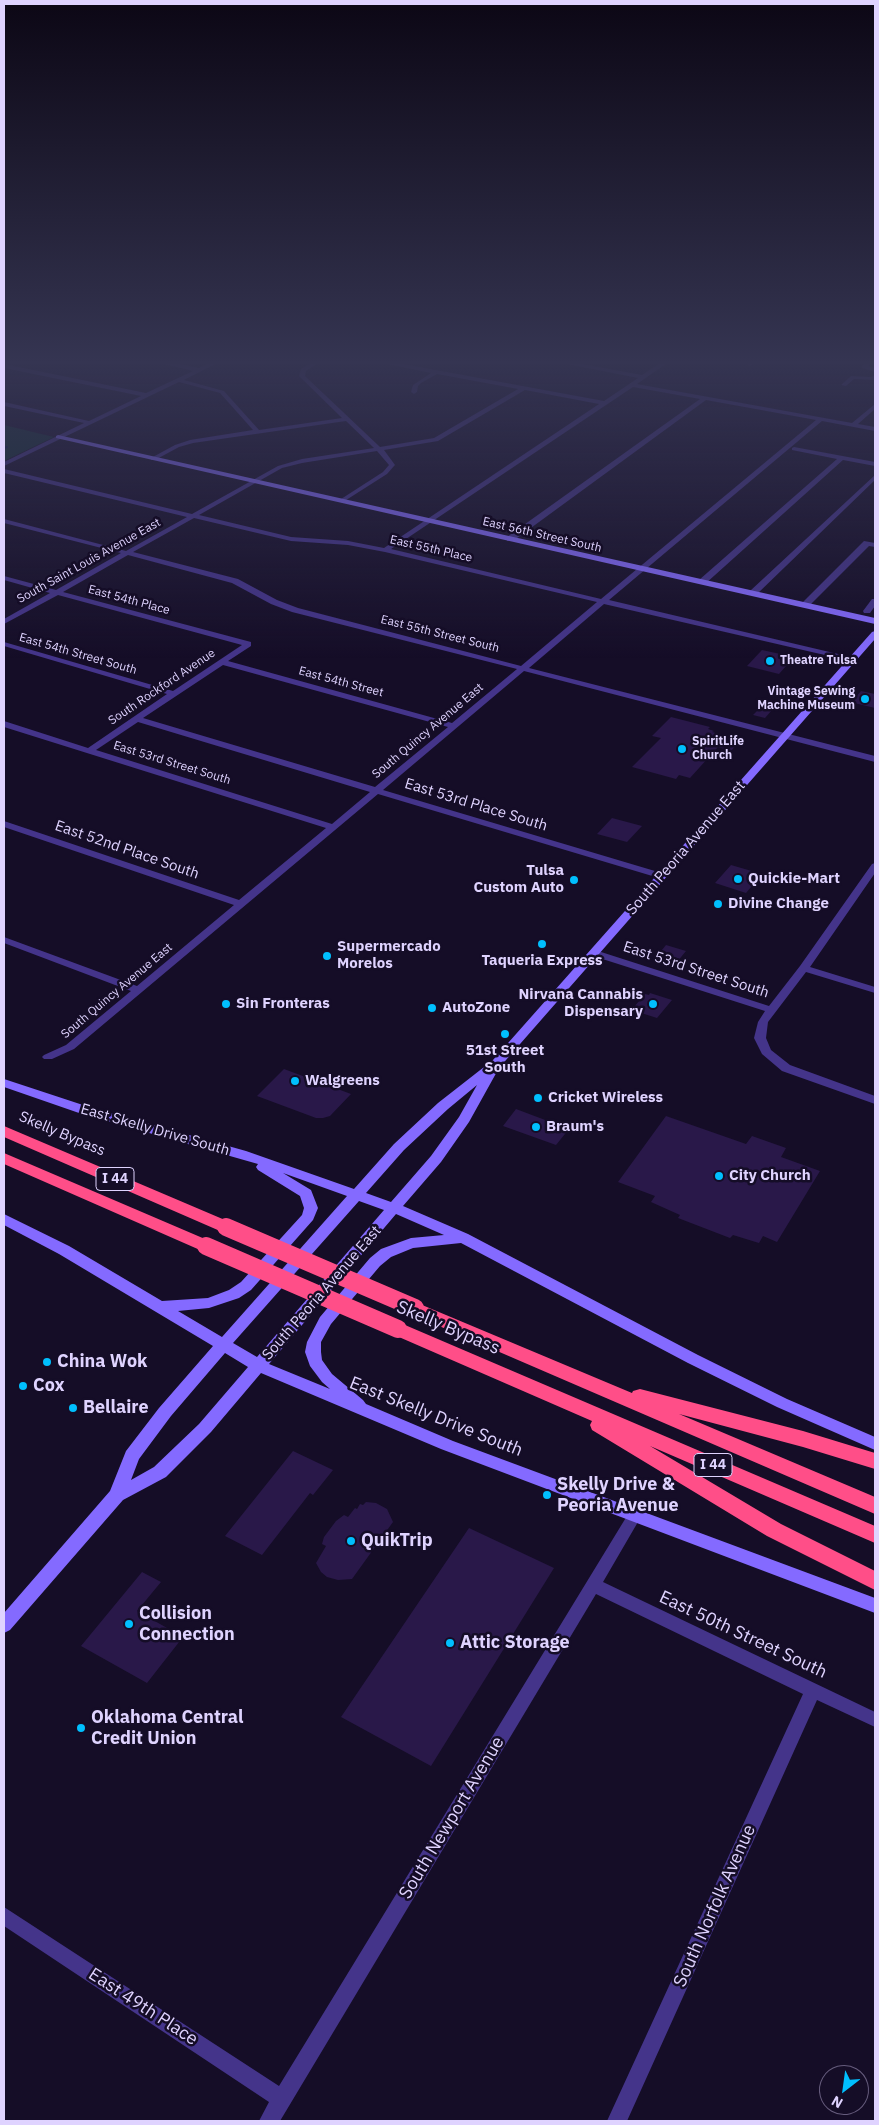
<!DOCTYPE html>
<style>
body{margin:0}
#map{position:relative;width:879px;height:2125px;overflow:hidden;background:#150d27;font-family:"IBM Plex Sans",sans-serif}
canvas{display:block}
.frame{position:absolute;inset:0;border:5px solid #dfd3ff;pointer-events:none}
.north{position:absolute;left:819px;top:2065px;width:50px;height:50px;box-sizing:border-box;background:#150d27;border:1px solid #665c7d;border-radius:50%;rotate:210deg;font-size:14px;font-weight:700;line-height:20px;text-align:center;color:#dfd3ff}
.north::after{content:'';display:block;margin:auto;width:18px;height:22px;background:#00bffe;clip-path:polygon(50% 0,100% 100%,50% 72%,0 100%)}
</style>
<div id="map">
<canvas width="879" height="2125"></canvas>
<div class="frame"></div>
<div class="north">N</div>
</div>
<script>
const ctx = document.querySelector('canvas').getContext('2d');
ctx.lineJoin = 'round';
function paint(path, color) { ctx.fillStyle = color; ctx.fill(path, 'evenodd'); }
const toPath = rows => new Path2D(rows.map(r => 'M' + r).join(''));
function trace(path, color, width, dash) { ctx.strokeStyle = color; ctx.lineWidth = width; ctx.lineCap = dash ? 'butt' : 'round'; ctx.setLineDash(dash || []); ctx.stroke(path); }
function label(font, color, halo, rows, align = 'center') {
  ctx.font = font + ' "IBM Plex Sans",sans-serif'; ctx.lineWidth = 5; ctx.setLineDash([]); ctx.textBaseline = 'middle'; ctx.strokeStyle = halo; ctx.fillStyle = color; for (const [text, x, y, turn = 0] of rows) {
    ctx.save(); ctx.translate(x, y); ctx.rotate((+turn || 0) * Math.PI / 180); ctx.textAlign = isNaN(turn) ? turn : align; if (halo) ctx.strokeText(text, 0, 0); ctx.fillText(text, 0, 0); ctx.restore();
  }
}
paint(toPath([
 [4,425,54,437,4,461]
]), '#102e31');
trace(toPath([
 [4,448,7,447]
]), '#061447', 2);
paint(toPath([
 [762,650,794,657,779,674,747,666],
 [861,691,875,694,875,708,854,703,855,701,853,700],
 [761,707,772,710,765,718,753,715],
 [671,717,710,727,708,729,714,731,712,732,741,740,731,751,718,747,690,778,679,775,676,779,632,767,661,738,652,736],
 [612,818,642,826,627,842,597,834],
 [731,865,762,874,746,893,715,883],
 [666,945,686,951,677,962,657,956],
 [650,993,672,1000,657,1018,635,1011,637,1008,634,1007,645,994,649,995],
 [284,1069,351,1094,330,1116,323,1118,316,1118,257,1096],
 [516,1109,569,1129,556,1145,503,1126],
 [666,1116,746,1144,752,1136,786,1148,781,1157,820,1171,777,1242,763,1236,759,1243,733,1235,730,1238,678,1218,680,1215,651,1202,655,1196,618,1182],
 [293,1451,333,1470,313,1495,310,1493,262,1555,225,1536],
 [366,1502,376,1503,387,1509,393,1522,352,1579,338,1580,327,1577,321,1572,316,1563,326,1546,322,1544,324,1537,336,1521,344,1515,348,1517,355,1508,357,1509,360,1504,363,1505],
 [469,1528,554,1568,431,1766,341,1717],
 [142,1572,161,1582,137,1611,183,1637,147,1683,81,1646]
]), '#291849');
paint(toPath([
 [152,361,165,361,199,368,213,361,221,361,184,380,224,391,259,430,342,418,299,376,301,369,314,361,321,361,306,371,305,376,380,447,434,438,518,389,437,374,421,383,418,386,417,392,414,394,411,392,413,385,431,373,373,361,387,361,604,401,638,378,552,361,566,361,642,375,663,361,670,361,637,384,852,423,875,404,875,409,858,424,875,427,875,431,822,421,609,600,855,658,855,662,604,604,529,668,875,756,875,762,524,671,383,790,665,874,667,876,665,878,659,878,378,794,74,1049,52,1059,44,1059,42,1057,44,1055,66,1045,131,991,4,943,4,937,137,986,234,905,4,827,4,821,239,900,326,828,4,727,4,721,88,748,167,694,4,646,4,642,173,691,242,645,58,595,4,624,4,619,50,593,4,580,4,576,56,590,121,553,4,523,4,519,126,551,187,517,4,473,4,469,192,514,278,466,302,459,374,448,346,421,193,443,179,447,155,460,151,460,151,458,175,445,190,440,253,430,220,393,179,382,4,466,4,462,84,423,4,406,4,402,89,421,141,396,4,368,4,364,146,393,193,371,152,361],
 [633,387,700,399,507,537,507,541,513,541,706,400,816,420,601,599,391,549,633,387],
 [525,390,599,404,384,548,348,541,291,537,199,515,282,468,302,463,377,451,389,465,383,472,338,501,343,502,387,474,394,466,395,465,384,450,438,441,525,390],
 [194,518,291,541,348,545,385,552,597,602,521,666,298,608,277,600,238,579,133,552,194,518],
 [128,555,232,583,271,604,292,612,517,669,452,723,228,661,251,646,251,642,63,592,128,555],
 [223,665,448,727,375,787,143,718,223,665],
 [138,722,370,792,332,824,96,750,138,722],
 [750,361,757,361,750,366,747,364,750,361],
 [868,361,875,361,868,366,875,368,875,372,862,368,862,366,868,361],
 [875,375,874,380,854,379,846,386,841,385,851,376,871,377,875,375],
 [794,447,875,462,875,466,843,460,705,584,699,584,699,580,837,459,792,450,792,448,794,447],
 [875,475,875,480,756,595,750,595,750,591,875,475],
 [864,541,875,543,875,547,869,546,808,607,802,607,802,603,864,541],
 [872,599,875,599,875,606,870,613,864,613,863,611,872,599],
 [875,863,875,873,810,967,875,987,875,993,806,972,768,1022,766,1038,771,1050,790,1065,875,1096,875,1104,782,1071,762,1054,754,1038,758,1022,765,1011,590,955,589,953,594,950,598,951,769,1006,800,966,872,864,875,863],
 [635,1509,640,1511,642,1515,603,1582,875,1712,875,1727,817,1700,627,2121,607,2121,803,1694,596,1594,280,2121,259,2121,269,2102,4,1926,4,1907,279,2086,630,1511,635,1509]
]), '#44348a');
paint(toPath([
 [58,435,875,618,875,624,56,438,56,436,58,435],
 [875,631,875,639,499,1068,469,1122,441,1162,403,1206,468,1234,698,1355,787,1399,875,1437,875,1450,777,1407,688,1363,461,1243,413,1248,391,1257,380,1266,331,1324,321,1342,321,1352,322,1360,332,1374,363,1400,366,1404,453,1441,875,1598,875,1613,441,1449,261,1373,211,1432,166,1477,123,1500,10,1630,4,1633,4,1613,110,1491,126,1451,159,1408,213,1346,59,1254,4,1225,4,1214,69,1246,162,1301,208,1298,229,1290,241,1282,302,1215,304,1208,300,1196,258,1170,256,1167,258,1164,79,1113,4,1087,4,1079,89,1107,246,1151,354,1189,394,1144,438,1103,493,1060,872,632,875,631],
 [477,1085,459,1117,431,1156,391,1202,366,1193,404,1150,448,1109,477,1085],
 [283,1173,347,1196,222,1337,178,1311,209,1308,239,1298,251,1290,313,1220,318,1208,311,1190,283,1173],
 [359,1201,384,1210,257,1357,233,1343,359,1201],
 [396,1214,444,1235,411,1238,381,1249,370,1258,320,1317,307,1342,305,1352,310,1366,322,1382,330,1389,269,1364,396,1214],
 [225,1353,248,1367,199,1424,154,1467,131,1480,139,1459,171,1416,225,1353]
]), '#846aff');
paint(toPath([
 [4,1126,232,1223,234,1227,232,1231,226,1233,220,1231,4,1137,4,1126],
 [4,1153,212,1242,214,1246,212,1250,206,1252,200,1250,4,1164,4,1153],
 [415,1302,632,1393,633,1391,640,1389,803,1431,875,1453,875,1469,803,1447,679,1414,875,1497,875,1514,409,1313,406,1308,409,1303,415,1302],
 [398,1322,875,1526,875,1543,650,1446,781,1524,875,1571,875,1590,767,1536,592,1430,590,1425,592,1421,392,1334,389,1329,392,1324,398,1322]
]), '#ff4e88');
trace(toPath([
 [226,1227,415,1308],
 [206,1246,398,1329]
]), '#ff4e88', 18);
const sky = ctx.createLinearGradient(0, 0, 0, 659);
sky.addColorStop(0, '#0c0715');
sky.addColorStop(0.55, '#353552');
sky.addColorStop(1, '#35355200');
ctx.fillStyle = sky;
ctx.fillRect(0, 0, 879, 659);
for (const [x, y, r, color] of [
 [770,661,5,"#00bffe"],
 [865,699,5,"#00bffe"],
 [682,749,5,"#00bffe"],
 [738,879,5,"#00bffe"],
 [574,880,5,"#00bffe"],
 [718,904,5,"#00bffe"],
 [542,944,5,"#00bffe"],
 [327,956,5,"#00bffe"],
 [226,1004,5,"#00bffe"],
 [653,1004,5,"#00bffe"],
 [432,1008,5,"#00bffe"],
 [505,1034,5,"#00bffe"],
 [295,1081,5,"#00bffe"],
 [538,1098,5,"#00bffe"],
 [536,1127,5,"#00bffe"],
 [719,1176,5,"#00bffe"],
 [47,1362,5,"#00bffe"],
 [23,1386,5,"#00bffe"],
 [73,1408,5,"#00bffe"],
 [547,1495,5,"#00bffe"],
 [351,1541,5,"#00bffe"],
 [129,1624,5,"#00bffe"],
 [450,1643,5,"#00bffe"],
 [81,1728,5,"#00bffe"]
]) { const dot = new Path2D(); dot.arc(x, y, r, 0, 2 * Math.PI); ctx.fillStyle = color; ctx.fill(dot); trace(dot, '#150d27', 2); }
label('12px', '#dfd3ff', '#150d27', [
 ["East 56th Street South",542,535,13],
 ["East 55th Place",431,549,13],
 ["South Saint Louis Avenue East",89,561,-29],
 ["East 54th Place",129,600,15],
 ["East 55th Street South",440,634,14],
 ["East 54th Street South",78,654,16],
 ["East 54th Street",341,682,15],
 ["South Rockford Avenue",162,687,-34],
 ["South Quincy Avenue East",428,731,-40],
 ["East 53rd Street South",172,763,17],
 ["South Quincy Avenue East",117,991,-40]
]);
label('bold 12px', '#dfd3ff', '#150d27', [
 ["Theatre Tulsa",780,661],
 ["Vintage Sewing",855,692,"right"],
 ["Machine Museum",855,706,"right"],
 ["SpiritLife",692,742],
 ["Church",692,756]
], 'left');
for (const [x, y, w] of [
 [115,1179,38],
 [713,1465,38]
]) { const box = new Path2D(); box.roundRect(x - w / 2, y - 11.5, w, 23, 4); ctx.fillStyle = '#150d27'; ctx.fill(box); trace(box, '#dfd3ff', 1); }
label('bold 14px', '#dfd3ff', null, [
 ["I 44",115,1179],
 ["I 44",713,1465]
]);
label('15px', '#dfd3ff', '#150d27', [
 ["East 53rd Place South",476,805,17],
 ["South Peoria Avenue East",686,848,-49],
 ["East 52nd Place South",127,850,19],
 ["East 53rd Street South",696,970,18],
 ["East Skelly Drive South",155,1130,16],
 ["Skelly Bypass",62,1134,23],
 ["South Peoria Avenue East",322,1293,-49]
]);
label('bold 15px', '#dfd3ff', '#150d27', [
 ["Tulsa",564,871,"right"],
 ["Custom Auto",564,888,"right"],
 ["Quickie-Mart",748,879],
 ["Divine Change",728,904],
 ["Supermercado",337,947],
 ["Morelos",337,964],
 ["Taqueria Express",542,961,"center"],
 ["Nirvana Cannabis",643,995,"right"],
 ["Dispensary",643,1012,"right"],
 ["Sin Fronteras",236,1004],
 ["AutoZone",442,1008],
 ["51st Street",505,1051,"center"],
 ["South",505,1068,"center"],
 ["Walgreens",305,1081],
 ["Cricket Wireless",548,1098],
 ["Braum's",546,1127],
 ["City Church",729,1176]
], 'left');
label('18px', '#dfd3ff', '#150d27', [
 ["Skelly Bypass",448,1328,23],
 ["East Skelly Drive South",436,1417,22],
 ["East 50th Street South",743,1635,25],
 ["South Newport Avenue",452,1818,-59],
 ["South Norfolk Avenue",715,1906,-66],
 ["East 49th Place",143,2007,33]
]);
label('bold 18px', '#dfd3ff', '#150d27', [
 ["China Wok",57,1362],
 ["Cox",33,1386],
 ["Bellaire",83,1408],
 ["Skelly Drive &",557,1485],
 ["Peoria Avenue",557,1506],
 ["QuikTrip",361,1541],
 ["Collision",139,1614],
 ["Connection",139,1635],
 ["Attic Storage",460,1643],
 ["Oklahoma Central",91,1718],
 ["Credit Union",91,1739]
], 'left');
</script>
